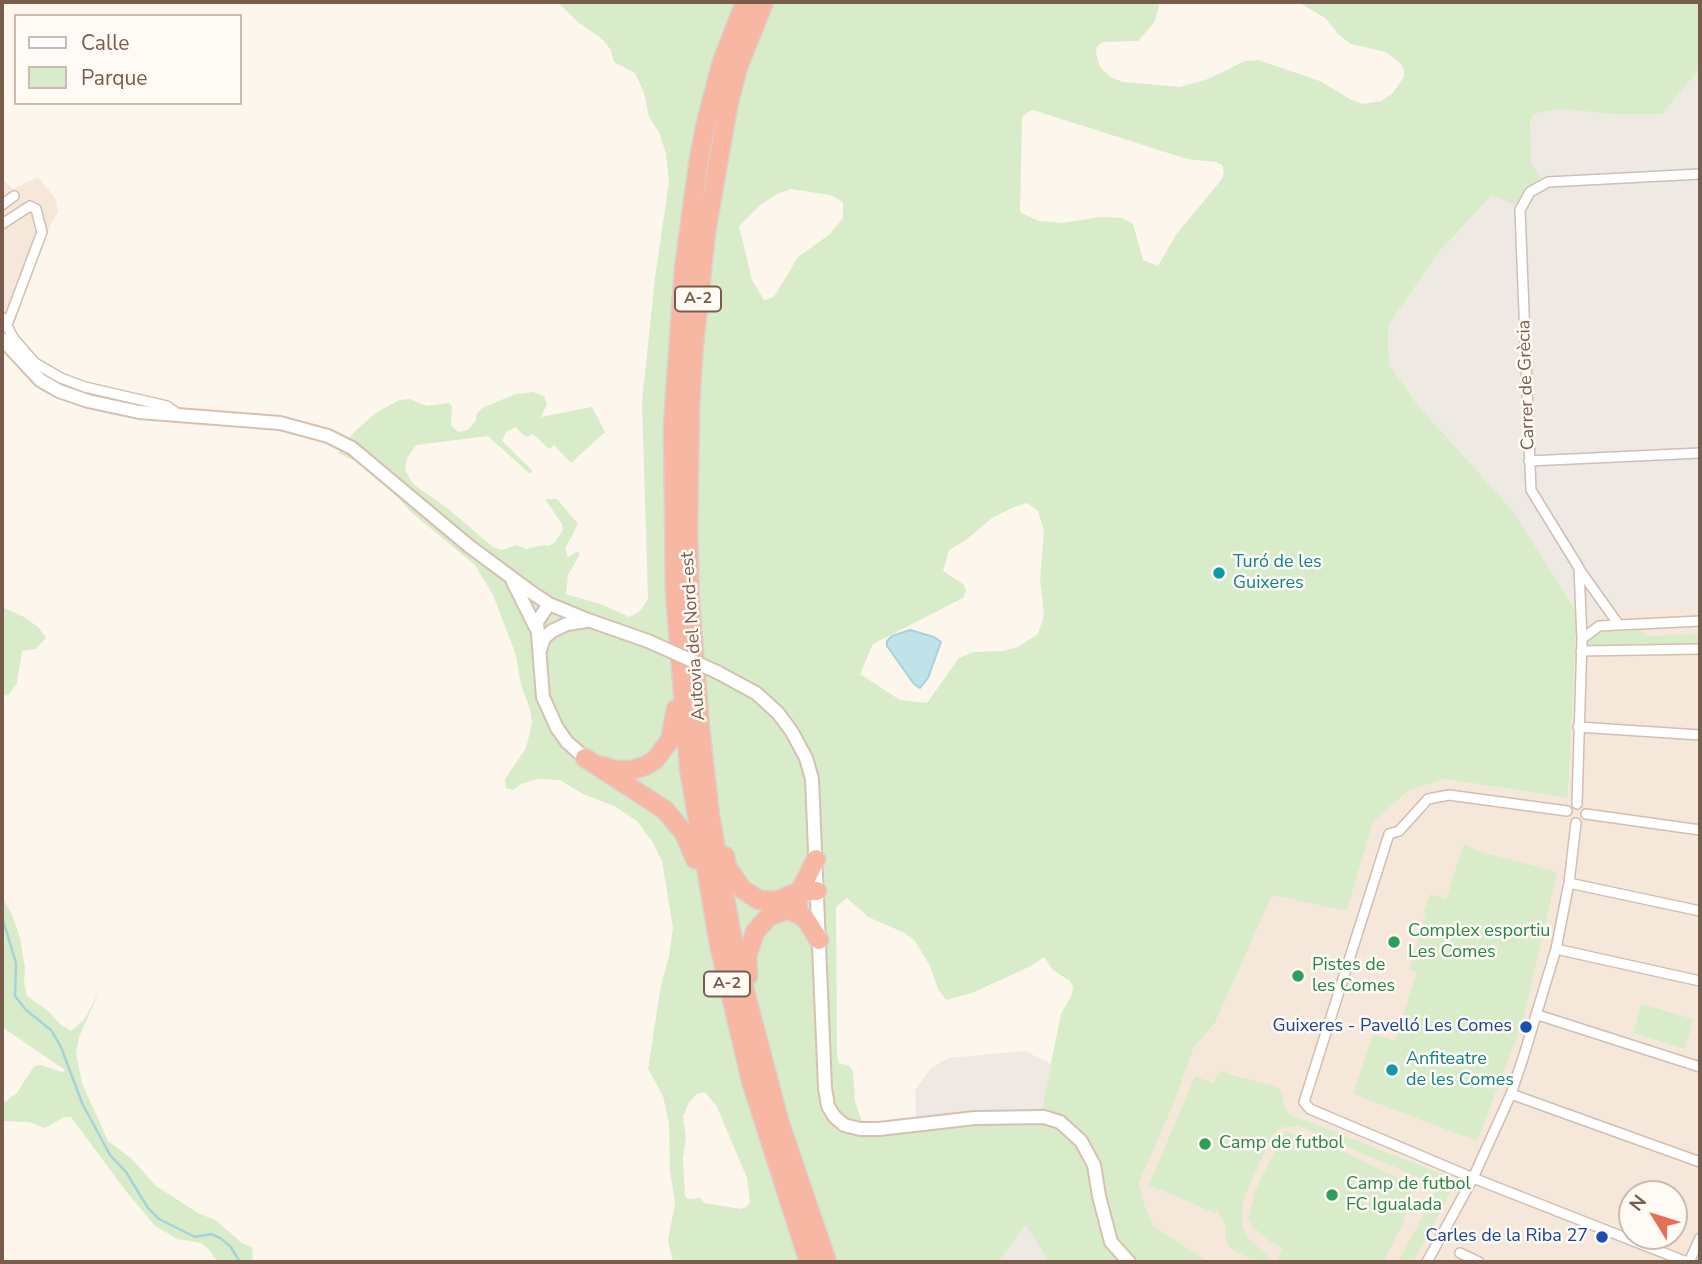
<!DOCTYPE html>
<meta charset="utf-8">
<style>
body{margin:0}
#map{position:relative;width:1702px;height:1264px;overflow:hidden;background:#fdf6ec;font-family:"Nunito Sans",sans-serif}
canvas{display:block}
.frame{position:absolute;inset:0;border:4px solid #7a5c4d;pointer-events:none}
.legend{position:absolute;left:14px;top:14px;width:228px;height:91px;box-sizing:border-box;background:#fffaf3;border:2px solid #cabbb1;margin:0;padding:9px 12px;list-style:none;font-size:21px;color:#7a5c4d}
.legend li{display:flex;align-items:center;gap:14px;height:35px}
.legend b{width:35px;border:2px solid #cabbb1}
.north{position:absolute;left:1618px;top:1180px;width:70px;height:70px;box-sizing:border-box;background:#fffaf3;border:2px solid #cabbb1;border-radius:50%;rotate:308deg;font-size:19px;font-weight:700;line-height:28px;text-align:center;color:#7a5c4d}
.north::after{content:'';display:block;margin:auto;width:24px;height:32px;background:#e76f51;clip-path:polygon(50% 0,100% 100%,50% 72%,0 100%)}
</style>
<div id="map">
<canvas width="1702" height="1264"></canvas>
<div class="frame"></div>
<ul class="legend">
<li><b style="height:9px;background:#fff"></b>Calle</li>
<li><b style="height:19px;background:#d8ecc9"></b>Parque</li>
</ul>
<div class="north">N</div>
</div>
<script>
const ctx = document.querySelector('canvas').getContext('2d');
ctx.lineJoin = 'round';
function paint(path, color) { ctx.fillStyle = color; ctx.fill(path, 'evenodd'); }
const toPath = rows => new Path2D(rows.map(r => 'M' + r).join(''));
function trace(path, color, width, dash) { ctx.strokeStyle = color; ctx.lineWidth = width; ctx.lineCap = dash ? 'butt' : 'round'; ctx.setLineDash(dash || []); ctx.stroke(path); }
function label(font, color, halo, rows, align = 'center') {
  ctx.font = font + ' "Nunito Sans",sans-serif'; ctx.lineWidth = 5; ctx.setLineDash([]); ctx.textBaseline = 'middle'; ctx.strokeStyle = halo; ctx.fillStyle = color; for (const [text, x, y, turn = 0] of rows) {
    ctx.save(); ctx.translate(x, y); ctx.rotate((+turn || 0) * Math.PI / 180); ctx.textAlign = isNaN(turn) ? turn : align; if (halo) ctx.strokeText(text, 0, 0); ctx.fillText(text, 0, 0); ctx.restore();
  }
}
paint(toPath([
 [38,177,56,199,58,212,50,226,13,321,2,325,2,181,4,180,13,189],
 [1700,606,1700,1262,1209,1262,1154,1226,1144,1204,1139,1183,1174,1103,1194,1047,1215,1023,1272,894,1347,911,1373,822,1408,791,1445,779,1568,798,1577,613],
 [1632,1194,1674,1194,1674,1236,1632,1236]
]), '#f5e8da');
paint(toPath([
 [1700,69,1700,606,1577,613,1514,512,1416,403,1389,364,1388,326,1438,253,1492,195,1526,188,1541,178,1532,164,1530,121,1534,114,1560,109,1612,114,1662,114],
 [1025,1051,1051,1064,1042,1108,916,1117,915,1090,931,1068,948,1058],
 [1026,1224,1049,1262,998,1262]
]), '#efe9e4');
paint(toPath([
 [557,2,1160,2,1155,21,1138,41,1102,42,1097,47,1096,54,1100,67,1110,77,1123,82,1180,87,1208,79,1245,61,1258,60,1320,81,1350,99,1362,104,1381,101,1392,94,1404,77,1404,70,1401,64,1386,52,1351,44,1339,35,1325,18,1298,2,1700,2,1700,69,1662,114,1612,114,1560,109,1534,114,1530,121,1532,164,1541,178,1526,188,1514,205,1492,195,1438,253,1388,326,1389,364,1416,403,1514,512,1577,613,1568,798,1445,779,1408,791,1373,822,1347,911,1272,895,1215,1023,1194,1047,1174,1103,1139,1183,1144,1204,1154,1226,1209,1262,1049,1262,1026,1225,998,1262,673,1262,668,1240,675,1204,670,1170,669,1123,663,1096,648,1069,661,985,669,957,673,928,662,861,653,843,637,821,614,806,583,794,560,780,537,779,521,784,513,790,506,788,505,779,526,748,532,723,530,709,521,685,516,655,493,595,475,565,412,513,396,495,357,462,338,453,355,431,376,413,399,400,409,399,427,406,449,403,452,406,451,425,458,432,468,430,476,420,477,413,484,407,516,394,533,392,544,396,547,404,541,417,592,407,605,432,571,463,554,445,549,449,533,434,526,437,515,427,506,432,502,441,533,471,530,474,488,436,416,445,407,458,405,470,413,484,447,508,493,547,501,550,517,545,526,549,543,545,549,546,555,542,563,530,562,524,545,499,557,499,578,524,565,549,568,557,578,551,580,554,568,575,566,594,603,605,629,617,640,611,648,599,642,402,655,278,669,182,666,153,659,132,649,117,644,93,635,73,614,62,611,50,602,39,578,22],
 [1033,110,1187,159,1216,162,1222,165,1224,173,1222,179,1176,235,1158,266,1143,260,1133,224,1122,218,1101,217,1062,223,1039,221,1023,214,1020,211,1022,118,1026,113],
 [791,189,830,195,838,199,843,203,843,218,829,235,798,257,774,297,764,300,752,280,739,226,759,206,777,194],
 [1027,503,1038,511,1044,530,1040,580,1044,615,1038,634,1018,647,1003,651,973,652,959,658,927,703,900,700,860,674,873,644,963,598,966,590,963,584,943,571,949,550,966,540,992,518,1014,507],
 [847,898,868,917,905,933,915,941,929,964,938,989,946,1000,972,993,1033,965,1044,957,1053,970,1070,981,1073,987,1072,994,1061,1014,1042,1108,916,1117,869,1125,861,1119,855,1101,853,1071,849,1066,839,1063,837,1056,836,907],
 [705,1092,717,1107,747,1178,750,1202,747,1207,741,1209,704,1203,700,1198,688,1199,685,1196,683,1158,686,1137,683,1116,689,1102,697,1094],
 [2,607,26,618,39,628,46,638,36,649,22,651,17,683,8,695,3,696],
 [1643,630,1644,636,1700,634,1700,646,1585,649,1587,641,1595,633],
 [1464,844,1478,851,1557,872,1523,1021,1477,1141,1353,1094,1373,1034,1395,1041,1417,972,1409,969,1426,915,1423,914,1430,894,1446,899],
 [2,896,13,917,20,938,25,968,24,982,27,996,47,1010,61,1025,71,1031,84,1020,100,990,79,1037,76,1053,82,1083,108,1141,132,1159,156,1186,198,1213,215,1220,242,1243,252,1247,253,1262,218,1262,209,1250,201,1243,178,1239,155,1226,125,1190,71,1117,64,1117,45,1128,29,1122,2,1121,2,1104,17,1093,34,1066,40,1065,62,1072,65,1070,2,1027],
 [1641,1004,1693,1019,1685,1049,1633,1033],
 [1224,1070,1231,1075,1278,1087,1283,1095,1284,1107,1289,1114,1447,1176,1451,1182,1451,1191,1413,1262,1398,1262,1439,1186,1298,1126,1285,1127,1275,1132,1270,1139,1246,1193,1242,1210,1242,1225,1247,1237,1274,1262,1255,1262,1229,1247,1225,1235,1226,1227,1217,1209,1215,1213,1149,1185,1195,1076,1214,1084,1216,1076],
 [1285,1131,1345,1152,1406,1182,1409,1180,1412,1183,1414,1192,1411,1192,1403,1223,1383,1262,1285,1262,1278,1259,1282,1248,1269,1241,1251,1225,1248,1218,1256,1189,1279,1142,1275,1140]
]), '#d8ecc9');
const water = toPath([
 [910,630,934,637,941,642,928,678,920,688,914,684,887,646,887,641,892,636,910,630]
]);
paint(water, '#bfe3e8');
trace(water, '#a5d3da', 2);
trace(toPath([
 [2,917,16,963,15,996,26,1010,51,1030,61,1047,82,1103,110,1155,126,1172,148,1208,159,1219,195,1237,211,1234,220,1238,230,1246,240,1262]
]), '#a5d3da', 2.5);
const street = toPath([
 [2,205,14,196],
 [2,224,30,206,36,209,42,232,7,325],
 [2,317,14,339,35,363,61,378,85,387,167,406,178,414],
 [1529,461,1700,453],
 [1579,569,1619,625],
 [1582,639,1599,626,1700,621],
 [1581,651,1700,649],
 [1578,727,1700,735],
 [1577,804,1582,639,1579,568,1531,490,1520,210,1530,192,1548,182,1700,174],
 [1567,811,1449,795,1428,799,1399,831,1389,834,1304,1102,1310,1109,1473,1178,1687,1262],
 [1586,814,1700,830],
 [1569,883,1700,911],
 [1556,949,1700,981],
 [1538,1015,1700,1067],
 [1511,1094,1700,1162],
 [1460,1253,1479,1262],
 [1427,1262,1473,1178,1511,1094,1524,1055,1556,949,1569,883,1576,823],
 [1689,1262,1700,1238]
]);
const secondary = toPath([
 [2,339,40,380,59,391,88,401,139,412,280,423,328,436,352,448,469,546,531,592,549,604,588,620,648,641],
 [513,582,536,628],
 [549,604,537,622,543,697,557,728,567,742,585,758],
 [540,650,544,638,552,631,567,624,586,621],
 [717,672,756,693,778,713,792,732,806,758,812,779,825,1088,828,1106,834,1116,844,1125,860,1129,879,1129,975,1118,1044,1117,1060,1122,1081,1141,1094,1165,1099,1196,1111,1242,1129,1262]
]);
const highway = toPath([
 [745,2,721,65,705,127,698,165,684,268,673,425,675,592,689,768,719,944,751,1081,809,1262],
 [764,2,738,67,728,106,706,232,693,354,690,407,688,529,690,604,700,727,710,816,736,958,780,1124,827,1262],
 [585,758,665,810,684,833,695,859],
 [603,766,616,770,631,770,645,766,655,760,670,740,676,709],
 [725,856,727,867,742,889,759,900,776,901,800,891,817,891],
 [800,891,816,859],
 [786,910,794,912,805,918,819,940],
 [748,976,747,956,755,932,768,917,798,905]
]);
trace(street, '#d1beb0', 12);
trace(secondary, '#d6c0b0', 16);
trace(highway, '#dad1cd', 21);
trace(street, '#fff', 9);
trace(secondary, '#fff', 12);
trace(highway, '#f7b7a3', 18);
const secondaryBridge = toPath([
 [648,641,717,672]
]);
trace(secondaryBridge, '#d6c0b0', 16, []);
trace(secondaryBridge, '#fff', 12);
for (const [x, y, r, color] of [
 [1219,573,7,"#0f9aa8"],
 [1394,942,7,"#2e9e5b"],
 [1298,976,7,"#2e9e5b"],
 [1526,1027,7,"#1a4fb4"],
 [1392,1070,7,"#0f9aa8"],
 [1205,1144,7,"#2e9e5b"],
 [1332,1195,7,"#2e9e5b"],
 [1602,1237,7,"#1a4fb4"]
]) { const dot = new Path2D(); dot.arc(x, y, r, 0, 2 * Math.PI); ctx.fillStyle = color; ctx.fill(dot); trace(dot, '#fffaf3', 2.5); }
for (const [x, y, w] of [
 [698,299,46],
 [727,984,46]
]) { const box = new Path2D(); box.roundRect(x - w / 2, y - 12.5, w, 25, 5); ctx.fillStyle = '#fffaf3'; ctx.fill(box); trace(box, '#7a5c4d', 2); }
label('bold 16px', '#7a5c4d', null, [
 ["A-2",698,299],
 ["A-2",727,984]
]);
label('18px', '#7a5c4d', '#fffaf3', [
 ["Carrer de Grècia",1527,385,-92],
 ["Autovia del Nord-est",694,636,-94]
]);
label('18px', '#0d838f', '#fffaf3', [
 ["Turó de les",1233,563],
 ["Guixeres",1233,584],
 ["Anfiteatre",1406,1060],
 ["de les Comes",1406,1081]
], 'left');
label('18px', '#27864d', '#fffaf3', [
 ["Complex esportiu",1408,932],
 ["Les Comes",1408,953],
 ["Pistes de",1312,966],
 ["les Comes",1312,987],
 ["Camp de futbol",1219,1144],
 ["Camp de futbol",1346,1185],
 ["FC Igualada",1346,1206]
], 'left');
label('18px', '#164399', '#fffaf3', [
 ["Guixeres - Pavelló Les Comes",1512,1027],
 ["Carles de la Riba 27",1588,1237]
], 'right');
</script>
